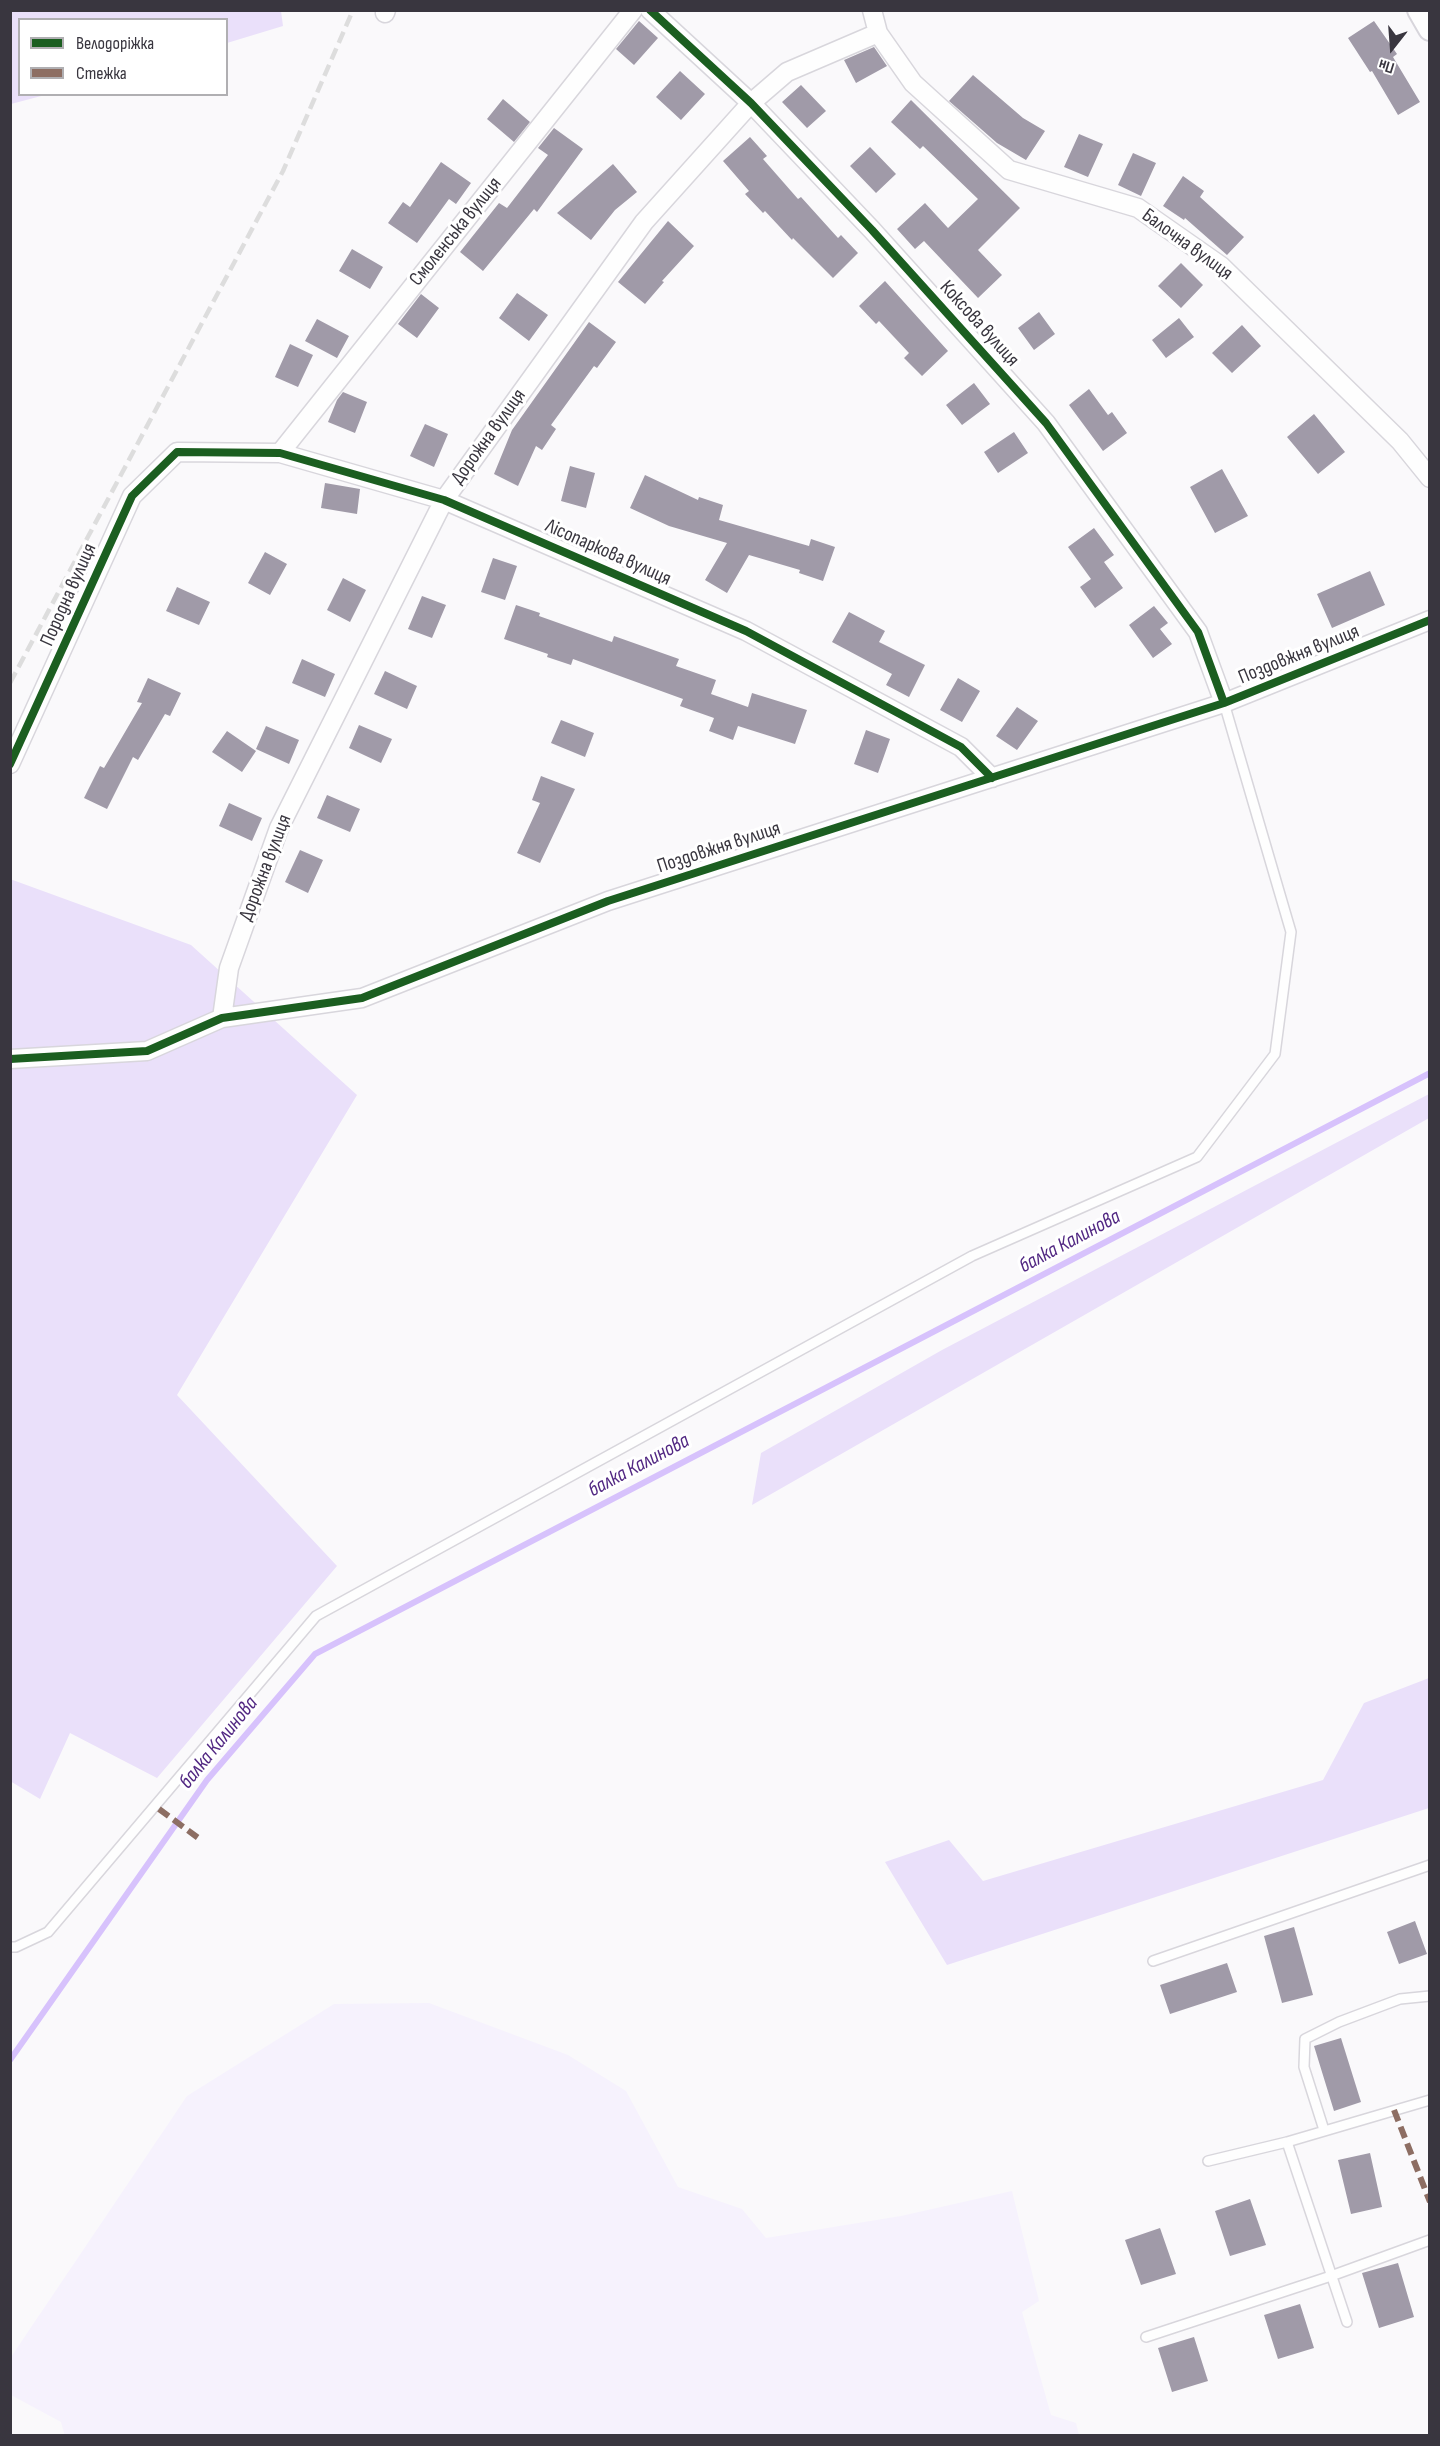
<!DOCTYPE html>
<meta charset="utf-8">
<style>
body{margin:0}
#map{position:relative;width:1440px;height:2446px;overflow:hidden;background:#faf9fb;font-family:"Sofia Sans Condensed",sans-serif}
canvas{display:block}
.frame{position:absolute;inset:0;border:12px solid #39363f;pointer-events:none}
.legend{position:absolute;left:18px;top:18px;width:210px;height:78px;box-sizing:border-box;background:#fff;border:2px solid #b0afb2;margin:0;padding:8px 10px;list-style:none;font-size:18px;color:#39363f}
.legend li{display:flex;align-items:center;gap:12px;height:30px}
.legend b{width:30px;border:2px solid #b0afb2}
.north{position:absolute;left:1362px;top:18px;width:60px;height:60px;-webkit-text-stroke:4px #fff;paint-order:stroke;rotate:197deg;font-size:16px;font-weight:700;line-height:24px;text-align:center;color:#39363f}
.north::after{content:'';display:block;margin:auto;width:21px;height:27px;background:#39363f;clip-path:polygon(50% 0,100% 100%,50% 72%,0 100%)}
</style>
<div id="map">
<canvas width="1440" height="2446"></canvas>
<div class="frame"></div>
<ul class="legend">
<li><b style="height:8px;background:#1b5e20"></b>Велодоріжка</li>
<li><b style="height:8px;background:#8d6e63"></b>Стежка</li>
</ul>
<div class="north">Пн</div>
</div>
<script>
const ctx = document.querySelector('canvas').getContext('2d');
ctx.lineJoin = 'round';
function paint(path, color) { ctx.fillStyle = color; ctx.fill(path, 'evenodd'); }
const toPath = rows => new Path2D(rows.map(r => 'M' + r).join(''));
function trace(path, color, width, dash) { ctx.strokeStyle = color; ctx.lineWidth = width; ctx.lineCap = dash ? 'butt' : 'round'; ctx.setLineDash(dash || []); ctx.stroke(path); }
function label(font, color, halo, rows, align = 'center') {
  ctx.font = font + ' "Sofia Sans Condensed",sans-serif'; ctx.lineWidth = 6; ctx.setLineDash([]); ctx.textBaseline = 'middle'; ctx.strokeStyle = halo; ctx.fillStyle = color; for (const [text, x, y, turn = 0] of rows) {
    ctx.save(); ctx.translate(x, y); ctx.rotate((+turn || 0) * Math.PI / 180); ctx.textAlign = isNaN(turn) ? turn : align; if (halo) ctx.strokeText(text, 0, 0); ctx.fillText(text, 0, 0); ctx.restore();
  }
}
paint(toPath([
 [429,2003,568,2055,626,2091,678,2187,742,2209,766,2238,901,2216,1012,2191,1039,2301,1022,2312,1051,2415,1076,2423,1079,2435,65,2436,61,2422,11,2395,11,2357,187,2096,334,2004]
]), '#f6f2fd');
paint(toPath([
 [11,10,281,11,283,26,227,43,226,20,20,20,20,94,45,95,11,104],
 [10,879,191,945,357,1095,177,1395,337,1566,157,1778,70,1733,40,1799,10,1781],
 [1429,1094,1429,1118,752,1505,761,1453,942,1350],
 [1429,1678,1429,1808,947,1965,885,1862,949,1840,983,1881,1323,1780,1364,1703]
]), '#eae0fa');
trace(toPath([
 [10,2060,207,1780,315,1654,1430,1073]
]), '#d7c2fc', 6);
paint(toPath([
 [639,21,658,38,634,65,616,49],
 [1374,21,1397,54,1393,57,1420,102,1398,115,1372,71,1370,72,1348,38],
 [874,47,887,66,856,83,844,60],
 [680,71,705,94,681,120,656,97],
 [973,75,1023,118,1045,131,1026,160,997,143,949,101],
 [801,85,826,111,807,128,782,102],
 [503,99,530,122,514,142,487,119],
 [911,100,1020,208,978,250,1002,275,978,298,924,241,915,249,897,229,925,203,948,228,978,199,923,146,920,149,891,122],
 [554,128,583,149,537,212,534,209,483,271,460,252,499,203,507,208,548,155,538,148],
 [1079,134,1103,144,1088,177,1064,167],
 [750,137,767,156,763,159,798,199,801,197,838,238,841,235,858,253,833,278,793,238,792,240,765,211,763,213,745,194,749,191,723,161],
 [870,147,896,174,876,193,850,166],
 [1133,153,1156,163,1141,196,1118,185],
 [441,162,471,183,456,204,449,199,417,243,388,223,403,202,410,207],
 [613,164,637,192,615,210,591,240,557,213],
 [1183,176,1204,191,1200,197,1244,237,1227,255,1185,218,1184,220,1163,206],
 [668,221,694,246,662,281,664,282,645,304,618,282],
 [352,249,383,267,370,289,339,271],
 [1181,263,1203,285,1181,308,1158,286],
 [885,281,948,351,922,376,904,358,909,353,879,321,876,324,859,306],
 [517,293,548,315,529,341,499,318],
 [421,294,439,308,417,338,398,324],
 [1039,312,1055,334,1034,350,1018,328],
 [1179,318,1194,337,1166,358,1152,340],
 [317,319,349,336,337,358,305,341],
 [589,322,616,342,597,368,594,366,551,425,556,429,542,450,536,446,518,486,494,474,512,430],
 [1242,325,1261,346,1232,373,1212,353],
 [290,344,313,355,298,387,275,377],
 [974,383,990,404,962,425,946,405],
 [1089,389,1108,415,1112,412,1127,433,1103,451,1069,405],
 [343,392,367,402,355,433,328,422,337,400],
 [1314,414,1345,452,1318,474,1287,437],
 [425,424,448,434,434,467,410,456],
 [1014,432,1028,453,998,473,984,452],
 [570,466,595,473,586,508,561,501],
 [1222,469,1248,516,1215,533,1190,487],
 [645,475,698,500,699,497,723,505,719,520,809,546,811,539,835,547,823,581,799,573,800,570,749,555,727,593,705,580,727,543,669,526,630,508],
 [325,483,360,489,357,514,321,508],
 [1094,528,1114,555,1104,562,1123,588,1095,608,1080,587,1091,579,1068,547],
 [265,552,287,564,270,595,248,583],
 [493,558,517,566,505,600,481,592],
 [1370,571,1385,605,1332,628,1317,594],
 [343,578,366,590,350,622,327,610],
 [177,587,210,602,199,625,166,611],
 [422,596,446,605,432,638,408,629],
 [516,605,540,613,539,616,612,642,614,636,679,659,676,666,716,680,711,694,748,707,752,693,807,710,795,744,738,726,733,740,709,731,714,718,680,706,683,699,573,659,571,665,547,657,548,654,504,639],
 [1154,606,1168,623,1160,629,1172,644,1153,658,1129,625],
 [849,612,885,631,879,642,925,665,909,697,886,685,892,674,832,642],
 [302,659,335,674,325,697,292,683],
 [385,671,417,686,407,709,374,694],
 [148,678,181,693,170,716,165,714,138,760,133,757,107,809,84,798,100,766,104,768,142,703,137,702],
 [958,678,980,691,962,722,940,710],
 [1017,707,1038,721,1017,750,996,736],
 [561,720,594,733,585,757,551,743],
 [359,725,392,739,381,763,349,748],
 [266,726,299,740,289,764,256,749],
 [866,730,890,739,878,773,854,764],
 [227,731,256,751,242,772,212,752],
 [541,776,575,789,540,863,517,853,540,803,532,800],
 [327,795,360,809,350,832,317,818],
 [229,803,262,818,252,841,219,826],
 [300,850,323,860,308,893,285,882],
 [1415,1921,1427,1954,1399,1964,1387,1932],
 [1294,1927,1313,1995,1282,2003,1264,1936],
 [1227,1963,1237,1992,1170,2014,1160,1985],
 [1341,2038,1361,2102,1334,2111,1314,2046],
 [1370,2153,1382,2207,1351,2214,1338,2160],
 [1250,2199,1266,2245,1230,2256,1215,2211],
 [1160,2228,1176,2274,1141,2285,1125,2240],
 [1398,2263,1414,2317,1379,2328,1362,2273],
 [1300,2304,1314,2348,1278,2359,1264,2315],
 [1194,2337,1208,2381,1172,2392,1158,2348]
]), '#a09aa8');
const service = toPath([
 [10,1947,16,1947,48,1932,316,1616,972,1256,1197,1157,1275,1054,1291,932,1224,703],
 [1153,1961,1430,1865],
 [1324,2130,1304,2067,1305,2039,1339,2022,1400,1999,1430,1996],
 [1287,2142,1347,2322],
 [1208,2161,1287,2142,1430,2100],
 [1146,2337,1331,2276,1430,2240]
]);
const minor = toPath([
 [650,10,751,103,872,230,1046,423,1198,632,1224,703],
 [872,10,878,33,913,83,1009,170,1138,208,1221,266,1400,441,1430,478],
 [385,13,386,10],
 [280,453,633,10],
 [10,764,132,496,177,452,280,453,444,500,746,631,961,747,992,778],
 [222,1018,229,968,279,828,444,500,644,222,751,103,787,72,878,33],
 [10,1059,147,1051,222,1018,362,998,608,901,1224,703,1430,620]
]);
const tertiary = toPath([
 [1419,10,1430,29]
]);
trace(service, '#d8d6dc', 12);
trace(minor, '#d8d6dc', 21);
trace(tertiary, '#d8d6dc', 26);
trace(service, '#fefefe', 9);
trace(minor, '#fefefe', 18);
trace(tertiary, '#fefefe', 22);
trace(toPath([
 [10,683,283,171,353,10]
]), '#ddd', 4.5, [12, 6]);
trace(toPath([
 [159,1809,201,1840],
 [1394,2110,1430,2202]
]), '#8d6e63', 6, [12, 6]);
trace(toPath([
 [650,10,751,103,872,230,1046,423,1198,632,1224,703],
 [10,764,132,496,177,452,280,453,444,500,746,631,961,747,992,778],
 [10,1059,147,1051,222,1018,362,998,608,901,1224,703,1430,620]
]), '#1b5e20', 8);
label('20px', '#39363f', '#fff', [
 ["Смоленська вулиця",456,232,-51],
 ["Балочна вулиця",1187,245,36],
 ["Коксова вулиця",979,324,48],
 ["Дорожна вулиця",489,437,-54],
 ["Лісопаркова вулиця",608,553,24],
 ["Породна вулиця",69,595,-66],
 ["Поздовжня вулиця",1299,655,-22],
 ["Поздовжня вулиця",719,848,-18],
 ["Дорожна вулиця",266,868,-69]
]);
label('italic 21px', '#522883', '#fff', [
 ["балка Калинова",1070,1242,-28],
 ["балка Калинова",639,1466,-28],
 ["балка Калинова",219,1743,-51]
]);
</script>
